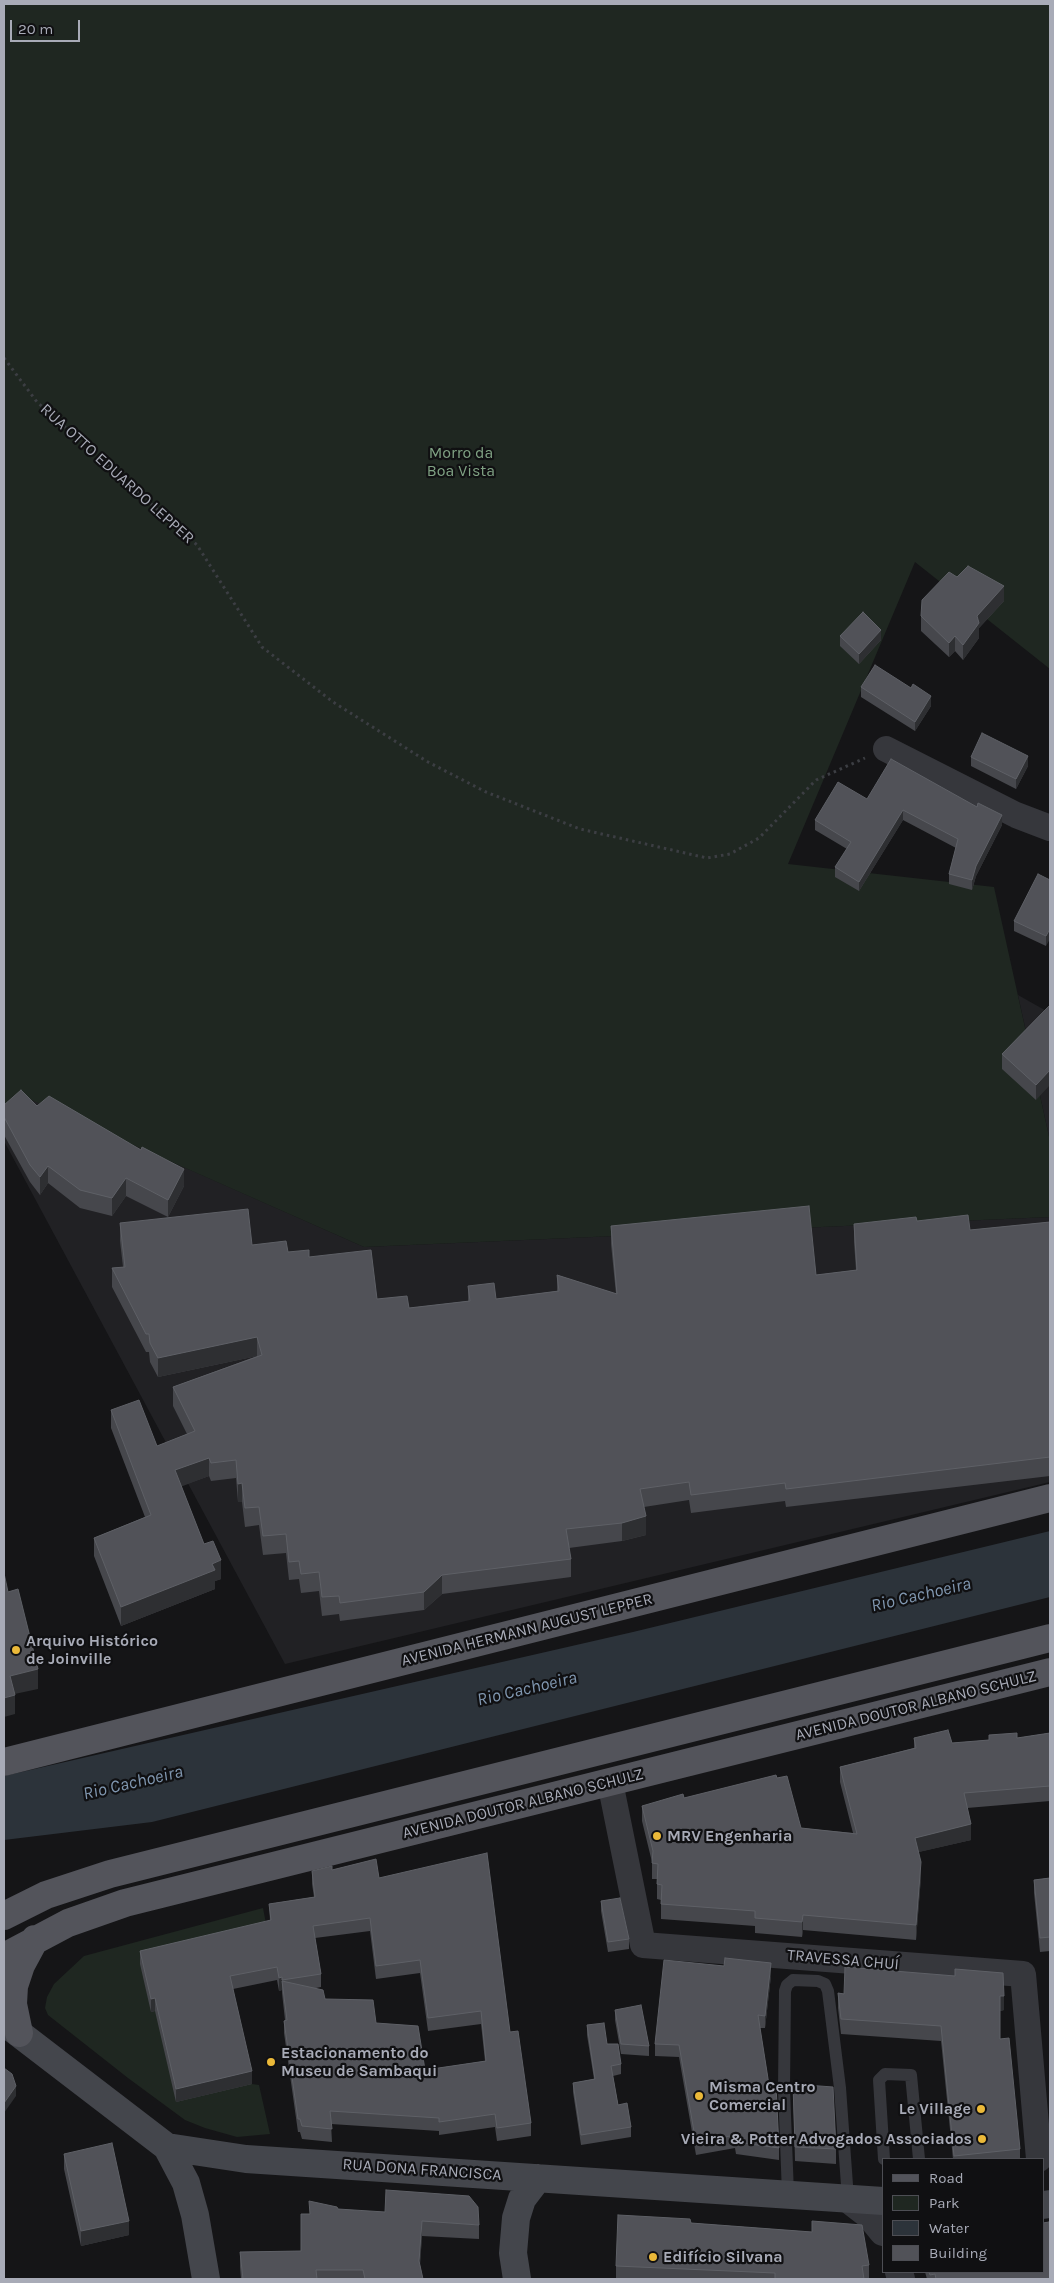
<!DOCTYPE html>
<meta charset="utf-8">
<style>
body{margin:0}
#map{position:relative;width:1054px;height:2283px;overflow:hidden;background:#151517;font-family:Karla,sans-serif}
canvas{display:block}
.frame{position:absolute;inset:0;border:5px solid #a8abb7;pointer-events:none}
.legend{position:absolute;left:882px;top:2158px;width:162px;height:115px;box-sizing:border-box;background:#101012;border:1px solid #4d4e54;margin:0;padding:6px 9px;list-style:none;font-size:15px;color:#a8abb7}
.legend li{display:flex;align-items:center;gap:10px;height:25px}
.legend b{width:25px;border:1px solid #4d4e54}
.scale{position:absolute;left:10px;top:20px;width:70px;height:22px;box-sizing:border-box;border:2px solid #a8abb7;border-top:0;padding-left:6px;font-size:15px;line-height:18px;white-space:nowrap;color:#a8abb7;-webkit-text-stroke:4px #101012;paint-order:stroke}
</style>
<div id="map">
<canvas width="1054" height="2283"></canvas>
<div class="frame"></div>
<ul class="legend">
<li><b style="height:6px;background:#53545b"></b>Road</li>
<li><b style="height:14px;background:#1f2721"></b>Park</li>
<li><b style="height:14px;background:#2c333a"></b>Water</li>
<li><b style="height:14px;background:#515258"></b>Building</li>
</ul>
<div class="scale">20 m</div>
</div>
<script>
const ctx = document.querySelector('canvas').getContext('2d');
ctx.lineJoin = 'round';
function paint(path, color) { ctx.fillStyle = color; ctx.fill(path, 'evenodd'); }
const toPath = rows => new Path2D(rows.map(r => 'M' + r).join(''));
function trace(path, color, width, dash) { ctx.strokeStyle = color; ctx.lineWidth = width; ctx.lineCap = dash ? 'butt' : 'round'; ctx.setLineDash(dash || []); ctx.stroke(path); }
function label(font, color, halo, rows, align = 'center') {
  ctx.font = font + ' Karla,sans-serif'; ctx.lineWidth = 4.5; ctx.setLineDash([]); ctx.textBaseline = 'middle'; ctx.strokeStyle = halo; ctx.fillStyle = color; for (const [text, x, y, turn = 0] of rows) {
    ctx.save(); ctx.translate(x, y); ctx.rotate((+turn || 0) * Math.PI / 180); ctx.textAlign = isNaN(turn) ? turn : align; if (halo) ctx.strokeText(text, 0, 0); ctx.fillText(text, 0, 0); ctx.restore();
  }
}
paint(toPath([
 [1018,995,1050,1013,1050,1141],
 [26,1097,364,1247,1050,1217,1050,1482,285,1664,4,1141,4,1116]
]), '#212124');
paint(toPath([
 [4,4,1050,4,1050,669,915,562,788,864,994,887,1050,1141,1050,1217,364,1247,27,1098,4,1116],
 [263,1908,268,1934,180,2005,252,2084,259,2085,270,2134,237,2137,205,2128,185,2120,128,2078,48,2015,45,2008,47,1997,54,1984,84,1956]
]), '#1f2721');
paint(toPath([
 [1050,1531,1050,1597,152,1822,4,1840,4,1776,633,1632]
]), '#2c333a');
trace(toPath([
 [4,358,37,402,197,545,262,647,333,702,428,762,486,792,580,829,707,858,730,854,759,838,816,780,865,758]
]), '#3c3e43', 3, [2.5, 4]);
trace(toPath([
 [884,2159,879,2080,885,2074,911,2075,919,2159],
 [788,2194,784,2089,785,1991,787,1985,793,1980,818,1981,825,1984,828,1991,840,2088,848,2199]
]), '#36373c', 12);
trace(toPath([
 [886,749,1016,815,1050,828],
 [610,1782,643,1945,1023,1974,1039,2159]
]), '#36373c', 26);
trace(toPath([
 [848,2199,870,2216,883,2232],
 [899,2272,901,2279]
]), '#36373c', 28);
trace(toPath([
 [4,2022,167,2147,246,2159,883,2201],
 [167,2147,186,2183,195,2215,206,2279],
 [1043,2205,1050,2204],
 [517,2279,513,2253,516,2218,522,2199,538,2178]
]), '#44464c', 28);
trace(toPath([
 [4,1762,1050,1498],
 [4,1916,46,1895,110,1874,1050,1638],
 [4,1957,68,1923,125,1903,1050,1672],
 [19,2033,13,2004,14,1986,21,1965,35,1939]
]), '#53545b', 28);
paint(toPath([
 [957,577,1004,601,979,628,979,638,963,660,955,651,949,657,921,631,921,616],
 [840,636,881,640,859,664,840,646],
 [861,687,931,706,915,731,861,697],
 [971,757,1028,766,1016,789,971,766],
 [867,799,977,807,1002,825,976,876,972,890,949,884,949,874,956,848,903,820,859,891,835,877,835,867,847,849,815,830,815,820],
 [1050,880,1046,946,1014,931,1014,921],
 [1050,1005,1036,1100,1002,1069,1002,1054],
 [4,1105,37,1106,184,1186,168,1217,126,1196,112,1216,80,1208,48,1183,40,1195,30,1182,4,1135],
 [917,1221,970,1230,1050,1222,1050,1476,786,1507,785,1501,691,1513,689,1500,644,1507,646,1535,622,1541,569,1548,571,1559,571,1577,442,1594,424,1610,340,1621,339,1614,322,1616,319,1591,301,1593,299,1579,289,1580,286,1553,263,1555,259,1525,245,1527,242,1502,238,1502,236,1478,211,1481,209,1476,181,1486,204,1544,221,1579,215,1581,215,1589,121,1626,94,1556,94,1538,145,1517,111,1428,111,1410,157,1446,187,1434,173,1406,173,1387,257,1356,158,1377,150,1362,149,1352,146,1352,112,1287,112,1268,123,1267,120,1241,120,1223,252,1245,309,1257,377,1299,409,1308,468,1301,468,1286,496,1299,557,1291,557,1275,616,1294,611,1244,611,1226,816,1275,856,1270,854,1242,854,1224],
 [1050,1733,1050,1803,1050,1801,967,1808,971,1840,918,1852,921,1877,916,1940,803,1930,802,1937,755,1933,755,1926,661,1919,661,1900,657,1899,657,1879,652,1879,652,1862,642,1821,642,1806,684,1798,801,1828,853,1833,840,1782,840,1767,914,1748,914,1738,952,1743,989,1740,989,1735,1017,1738],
 [332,1870,379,1878,510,2032,531,2123,531,2136,497,2141,495,2127,439,2135,439,2131,331,2124,332,2142,302,2139,300,2132,298,2132,284,2033,284,2021,285,2020,282,1993,282,1990,279,1991,277,1980,233,1989,252,2084,176,2102,155,2011,151,2012,140,1964,140,1951,270,1921,269,1904,314,1897,312,1884,312,1871],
 [370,1931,376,1979,420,1973,428,2031,481,2024,485,2061,425,2070,376,2023,325,1999,316,1988,321,1987,321,1974,315,1938],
 [1050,1878,1050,1951,1040,1952,1034,1893,1034,1880],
 [601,1901,629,1939,629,1949,608,1952,601,1911],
 [771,1976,765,2028,760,2028,779,2148,779,2160,736,2154,735,2148,696,2155,679,2057,655,2056,655,2044],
 [1049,1976,1050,1976,1050,1999,1049,1988],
 [838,1993,1004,2010,1000,2011,1000,2039,1020,2149,1020,2159,953,2159,941,2041,841,2034,838,2008],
 [615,2010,649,2046,649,2056,621,2054,615,2020],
 [587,2025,607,2044,621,2064,621,2074,613,2076,618,2105,631,2127,631,2137,581,2145,573,2092,573,2083,594,2079,587,2035],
 [793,2084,836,2149,836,2164,795,2161],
 [64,2154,129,2235,81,2246,64,2169],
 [338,2209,479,2225,479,2239,422,2236,420,2265,423,2279,241,2279,240,2267,240,2252,301,2251,309,2214],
 [812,2221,869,2265,869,2279,616,2279,616,2266,691,2223,812,2232],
 [925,2272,1043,2272,1050,2279,927,2279]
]), '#46474c');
paint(toPath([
 [1004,586,1004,601,979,628,979,638,963,660,963,645,977,616],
 [881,630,881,640,859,664,859,654],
 [955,636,955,651,949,657,949,643],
 [931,696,931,706,915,731,915,722],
 [1028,756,1028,766,1016,789,1016,779],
 [903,810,903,820,859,891,859,882],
 [1002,815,1002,825,976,876,972,890,972,880,976,866],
 [1050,929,1050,939,1046,946,1046,936],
 [1050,1070,1050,1085,1036,1100,1036,1085],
 [48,1166,48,1183,40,1195,40,1177],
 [184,1169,184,1186,168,1217,168,1200],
 [126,1178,126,1196,112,1216,112,1198],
 [257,1337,257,1356,158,1377,158,1358],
 [209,1458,209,1476,175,1489,175,1470],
 [242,1483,242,1502,238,1502,238,1484],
 [646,1516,646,1535,622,1541,622,1523],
 [221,1560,221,1579,215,1581,215,1589,121,1626,121,1607],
 [442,1575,442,1594,424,1610,424,1592],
 [38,1669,38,1689,10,1695,10,1676],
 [15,1695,15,1714,4,1717,4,1698],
 [971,1824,971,1840,915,1853,915,1838],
 [921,1862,921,1877,916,1940,916,1925],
 [803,1915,803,1930,802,1937,802,1922],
 [771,1963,771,1976,765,2028,765,2016],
 [282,1977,282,1990,279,1991,279,1978],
 [1000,1996,1004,1996,1004,2010,1000,2011],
 [155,1998,155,2011,151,2012,151,1999],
 [252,2071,252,2084,176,2102,176,2089],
 [16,2086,16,2096,4,2113,4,2103],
 [129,2221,129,2235,81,2246,81,2231],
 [422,2221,422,2236,419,2276,419,2261]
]), '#2e2f32');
const building = toPath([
 [968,566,1004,586,977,616,979,623,963,645,955,636,949,643,921,616,922,600,949,572,957,577,968,566],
 [863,612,881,630,859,654,840,636,863,612],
 [875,665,911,688,913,684,931,696,915,722,861,687,875,665],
 [982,733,1028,756,1016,779,971,757,982,733],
 [891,759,977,807,978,803,1002,815,976,866,972,880,949,874,958,839,903,810,859,882,835,867,851,842,815,820,838,782,867,799,891,759],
 [1038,874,1050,880,1050,929,1046,936,1014,921,1038,874],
 [1050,1005,1050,1070,1036,1085,1002,1054,1050,1005],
 [21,1090,37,1106,49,1096,141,1150,142,1147,184,1169,168,1200,126,1178,112,1198,80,1190,48,1166,40,1177,30,1165,4,1117,4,1105,21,1090],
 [809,1206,816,1275,857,1270,854,1224,916,1217,917,1221,968,1215,970,1230,1050,1222,1050,1457,786,1489,785,1483,691,1495,689,1482,640,1489,646,1516,622,1523,566,1529,571,1559,442,1575,424,1592,340,1603,339,1596,322,1597,319,1572,301,1574,299,1561,289,1562,286,1534,263,1536,259,1507,245,1508,242,1483,238,1484,236,1460,211,1463,209,1458,175,1470,204,1544,213,1541,221,1560,212,1564,215,1570,121,1607,94,1538,151,1515,111,1410,139,1400,157,1446,195,1431,173,1387,262,1355,257,1337,158,1358,150,1343,149,1334,146,1334,112,1268,125,1267,120,1223,248,1209,252,1245,286,1241,288,1252,309,1250,309,1257,371,1250,377,1299,407,1296,409,1308,470,1301,468,1286,494,1283,496,1299,559,1291,557,1275,617,1294,611,1226,809,1206],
 [4,1573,8,1592,18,1589,38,1669,10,1676,15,1695,4,1698,4,1573],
 [948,1730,952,1743,989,1740,989,1735,1017,1733,1017,1738,1050,1733,1050,1787,1050,1786,964,1793,971,1824,915,1838,921,1862,916,1925,803,1915,802,1922,755,1918,755,1911,661,1904,662,1885,657,1884,658,1864,652,1863,653,1851,642,1806,683,1794,684,1798,776,1775,777,1778,787,1776,801,1828,857,1834,840,1767,916,1748,914,1738,948,1730],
 [487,1853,510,2032,518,2031,531,2123,497,2128,495,2114,439,2122,439,2118,330,2111,332,2129,302,2126,300,2119,298,2119,284,2021,287,2020,282,1981,323,1990,325,1999,373,2000,376,2023,418,2026,425,2070,486,2061,481,2011,428,2018,420,1960,376,1966,370,1918,313,1926,321,1974,282,1980,282,1977,279,1978,277,1967,230,1976,252,2071,176,2089,155,1998,151,1999,140,1951,271,1920,269,1904,315,1897,312,1871,332,1866,332,1870,376,1859,379,1878,487,1853],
 [1050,1878,1050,1937,1040,1938,1034,1880,1050,1878],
 [620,1898,629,1939,608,1942,601,1901,620,1898],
 [725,1958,771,1963,765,2016,758,2015,769,2085,776,2085,779,2148,736,2142,735,2135,696,2143,679,2045,655,2044,664,1960,724,1966,725,1958],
 [845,1967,955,1976,955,1969,1003,1973,1004,1996,1000,1996,1000,2039,1009,2038,1020,2149,954,2156,941,2026,841,2019,838,1993,844,1994,845,1967],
 [641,2005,649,2046,621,2044,615,2010,641,2005],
 [604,2023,607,2044,618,2044,621,2064,611,2066,618,2105,627,2103,631,2127,581,2135,573,2083,595,2079,587,2025,604,2023],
 [4,2068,12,2074,16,2086,4,2103,4,2068],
 [793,2084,833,2087,836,2149,795,2147,793,2084],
 [112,2143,129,2221,81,2231,64,2154,112,2143],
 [386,2190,469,2196,478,2207,479,2225,422,2221,419,2261,423,2279,365,2279,363,2270,316,2270,317,2279,243,2279,240,2252,301,2251,301,2214,310,2214,309,2201,337,2207,338,2209,385,2212,386,2190],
 [618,2215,690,2219,691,2223,812,2232,812,2221,862,2225,869,2265,862,2266,864,2279,775,2279,775,2273,616,2266,618,2215],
 [1049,2222,1050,2234,1050,2279,936,2279,935,2274,930,2275,929,2272,1043,2272,1043,2223,1049,2222]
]);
paint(building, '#515258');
trace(building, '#5e6066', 1);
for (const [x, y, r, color] of [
 [16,1650,5,"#ebb939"],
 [657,1836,5,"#ebb939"],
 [271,2062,5,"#ebb939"],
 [699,2096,5,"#ebb939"],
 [981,2109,5,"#ebb939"],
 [982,2139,5,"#ebb939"],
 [653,2257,5,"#ebb939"]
]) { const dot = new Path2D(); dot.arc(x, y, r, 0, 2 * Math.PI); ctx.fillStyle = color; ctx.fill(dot); trace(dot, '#101012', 2); }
label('16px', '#7fa183', '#101012', [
 ["Morro da",461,453],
 ["Boa Vista",461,471]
]);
label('16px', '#a8abb7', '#101012', [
 ["RUA OTTO EDUARDO LEPPER",117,474,42],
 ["AVENIDA HERMANN AUGUST LEPPER",527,1630,-14],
 ["AVENIDA DOUTOR ALBANO SCHULZ",916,1706,-14],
 ["AVENIDA DOUTOR ALBANO SCHULZ",523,1804,-14],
 ["TRAVESSA CHUÍ",843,1960,5],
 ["RUA DONA FRANCISCA",422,2170,4]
]);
label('bold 16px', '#a8abb7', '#101012', [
 ["Arquivo Histórico",26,1641],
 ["de Joinville",26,1659],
 ["MRV Engenharia",667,1836],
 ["Estacionamento do",281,2053],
 ["Museu de Sambaqui",281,2071],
 ["Misma Centro",709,2087],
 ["Comercial",709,2105],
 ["Le Village",971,2109,"right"],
 ["Vieira & Potter Advogados Associados",972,2139,"right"],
 ["Edifício Silvana",663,2257]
], 'left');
label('italic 18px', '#8097b0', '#101012', [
 ["Rio Cachoeira",921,1595,-13],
 ["Rio Cachoeira",527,1689,-13],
 ["Rio Cachoeira",133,1783,-13]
]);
</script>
